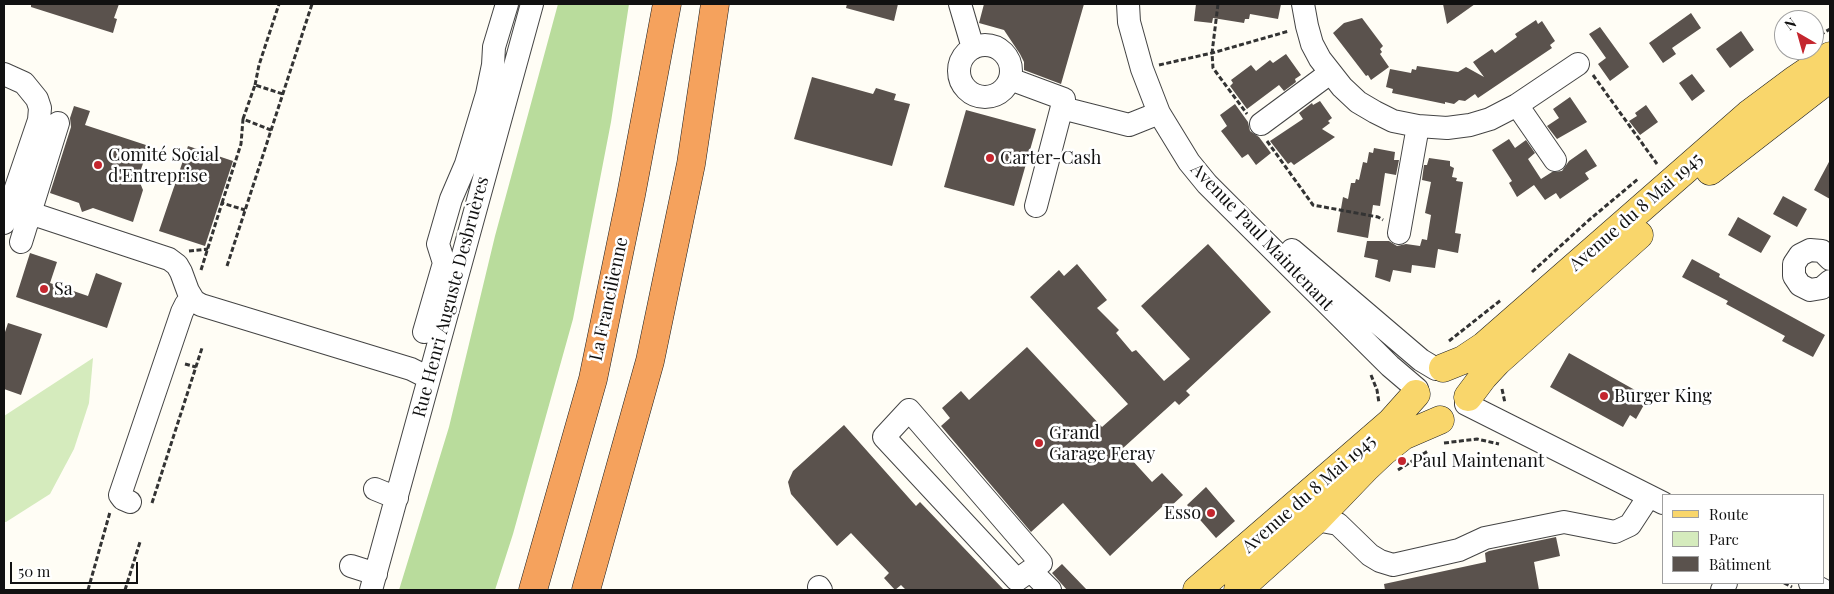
<!DOCTYPE html>
<meta charset="utf-8">
<style>
body{margin:0}
#map{position:relative;width:1834px;height:594px;overflow:hidden;background:#fffdf5;font-family:"Playfair Display",serif}
canvas{display:block}
.frame{position:absolute;inset:0;border:5px solid #111;pointer-events:none}
.legend{position:absolute;left:1662px;top:494px;width:162px;height:90px;box-sizing:border-box;background:#fff;border:1px solid #a0a0a0;margin:0;padding:6px 9px;list-style:none;font-size:15px;color:#111}
.legend li{display:flex;align-items:center;gap:10px;height:25px}
.legend b{width:25px;border:1px solid #a0a0a0}
.north{position:absolute;left:1774px;top:10px;width:50px;height:50px;box-sizing:border-box;background:#fff;border:1px solid #a0a0a0;border-radius:50%;rotate:322deg;font-size:14px;font-weight:700;line-height:20px;text-align:center;color:#111}
.north::after{content:'';display:block;margin:auto;width:18px;height:22px;background:#c4262e;clip-path:polygon(50% 0,100% 100%,50% 72%,0 100%)}
.scale{position:absolute;left:10px;top:562px;width:128px;height:22px;box-sizing:border-box;border:2px solid #111;border-top:0;padding-left:6px;font-size:15px;line-height:18px;white-space:nowrap;color:#111;-webkit-text-stroke:4px #fff;paint-order:stroke}
</style>
<div id="map">
<canvas width="1834" height="594"></canvas>
<div class="frame"></div>
<ul class="legend">
<li><b style="height:6px;background:#f9d66b"></b>Route</li>
<li><b style="height:14px;background:#d5ebbd"></b>Parc</li>
<li><b style="height:14px;background:#5a524d"></b>Bâtiment</li>
</ul>
<div class="north">N</div>
<div class="scale">50 m</div>
</div>
<script>
const ctx = document.querySelector('canvas').getContext('2d');
ctx.lineJoin = 'round';
function paint(path, color) { ctx.fillStyle = color; ctx.fill(path, 'evenodd'); }
const toPath = rows => new Path2D(rows.map(r => 'M' + r).join(''));
function trace(path, color, width, dash) { ctx.strokeStyle = color; ctx.lineWidth = width; ctx.lineCap = dash ? 'butt' : 'round'; ctx.setLineDash(dash || []); ctx.stroke(path); }
function label(font, color, halo, rows, align = 'center') {
  ctx.font = font + ' "Playfair Display",serif'; ctx.lineWidth = 5; ctx.setLineDash([]); ctx.textBaseline = 'middle'; ctx.strokeStyle = halo; ctx.fillStyle = color; for (const [text, x, y, turn = 0] of rows) {
    ctx.save(); ctx.translate(x, y); ctx.rotate((+turn || 0) * Math.PI / 180); ctx.textAlign = isNaN(turn) ? turn : align; if (halo) ctx.strokeText(text, 0, 0); ctx.fillText(text, 0, 0); ctx.restore();
  }
}
paint(toPath([
 [93,358,89,403,74,449,50,494,6,522,4,522,4,416]
]), '#d5ebbd');
paint(toPath([
 [558,4,629,4,611,122,573,319,513,534,495,590,399,590,449,427,495,236]
]), '#b9dc9c');
paint(toPath([
 [31,4,119,4,114,18,117,19,113,33,31,7],
 [847,4,898,4,894,21,846,8],
 [984,4,1084,4,1061,84,1024,70,1024,62,1020,54,1004,30,979,23],
 [1196,4,1281,4,1278,19,1250,14,1249,19,1245,19,1244,23,1213,18,1212,23,1194,21],
 [1443,4,1475,4,1447,24],
 [1691,13,1701,28,1672,48,1676,54,1663,63,1649,43],
 [1362,18,1383,46,1380,49,1382,52,1380,54,1389,67,1371,80,1368,75,1366,76,1333,33,1344,23],
 [1536,20,1538,24,1542,21,1555,41,1550,45,1552,48,1478,98,1475,94,1465,101,1459,100,1454,104,1445,102,1445,104,1392,93,1393,89,1386,87,1390,69,1411,73,1412,69,1416,70,1417,66,1458,72,1466,67,1484,77,1473,62,1492,49,1495,53,1517,37,1515,34],
 [1600,27,1629,67,1610,81,1598,64,1606,58,1589,34],
 [1741,31,1754,50,1730,68,1716,49],
 [1286,54,1301,75,1295,79,1296,82,1284,91,1279,85,1247,109,1230,86,1233,83,1231,80,1251,65,1256,71,1270,60,1273,63],
 [1692,74,1705,91,1692,101,1679,83],
 [812,77,873,94,876,88,896,94,894,100,910,104,892,166,794,139],
 [1570,97,1587,122,1557,139,1547,126,1559,118,1553,109],
 [1320,101,1332,118,1328,121,1330,123,1322,129,1335,137,1294,165,1291,162,1288,164,1270,141,1303,119,1299,113,1312,103,1313,105],
 [1235,104,1248,122,1250,131,1259,137,1271,153,1256,165,1248,154,1242,158,1221,131,1227,126,1220,115],
 [1646,105,1658,122,1640,135,1629,121,1637,116,1635,113],
 [74,106,90,111,85,125,149,146,138,178,143,190,133,222,93,208,82,212,79,203,50,193,71,127,70,118],
 [966,110,1036,129,1014,206,944,187],
 [1509,139,1515,148,1526,140,1535,153,1528,159,1541,179,1552,172,1562,171,1569,161,1586,149,1597,166,1585,173,1589,179,1560,199,1556,193,1545,200,1534,185,1517,197,1509,183,1512,181,1492,150],
 [188,146,233,161,205,246,159,231],
 [1374,148,1395,152,1394,160,1399,160,1396,175,1385,173,1380,206,1373,205,1368,238,1337,232,1343,197,1348,199,1351,183,1355,183,1356,179,1359,180,1363,162,1367,163,1369,152,1373,153],
 [1429,158,1450,161,1450,166,1454,168,1452,177,1457,178,1456,181,1463,182,1455,233,1461,234,1458,253,1438,249,1435,268,1412,265,1411,273,1393,270,1390,282,1375,277,1378,260,1364,257,1367,241,1389,241,1397,246,1406,244,1420,246,1422,239,1427,240,1431,215,1425,213,1431,182,1422,180,1424,165,1427,165],
 [1830,160,1830,199,1814,190],
 [1783,196,1807,209,1797,227,1773,214],
 [1738,217,1771,236,1761,253,1728,235],
 [1208,244,1271,312,1186,391,1190,395,1179,405,1175,401,1122,449,1152,482,1162,473,1183,495,1170,507,1166,503,1110,556,1063,503,1031,532,941,426,950,418,942,408,961,391,969,400,1027,347,1102,427,1128,404,1030,297,1059,270,1064,276,1077,264,1107,300,1097,308,1119,330,1116,333,1132,352,1136,350,1164,381,1190,359,1141,306],
 [30,253,57,262,50,283,88,296,96,273,122,283,107,328,16,297],
 [1692,259,1720,274,1719,277,1825,335,1813,357,1782,341,1785,336,1726,304,1728,301,1682,277],
 [8,323,42,334,21,395,4,389,4,335],
 [1569,353,1642,394,1639,399,1645,403,1636,419,1630,415,1623,427,1550,387],
 [844,425,916,506,920,502,1004,590,906,590,901,585,895,590,884,578,889,573,851,533,837,546,791,494,788,482,793,471],
 [1206,487,1235,521,1216,538,1187,505],
 [1556,537,1560,556,1534,562,1539,590,1385,590,1384,584,1486,562,1485,553,1489,551],
 [1062,564,1087,590,1067,590,1052,573]
]), '#5a524d');
const minor = toPath([
 [960,4,973,48],
 [1128,4,1129,22,1142,69,1159,113,1189,162,1207,184,1228,205,1390,366,1417,389],
 [1303,4,1307,26,1312,44,1320,59,1342,87,1358,102,1375,112,1393,121,1418,126,1447,128,1470,125,1490,119,1517,105,1578,64],
 '959 71a26 26 0 1 1 52 0a26 26 0 1 1-52 0Z',
 [4,74,24,83,37,99,40,108,39,120,4,223],
 [1010,79,1064,99,1036,206],
 [1517,105,1555,160],
 [1062,108,1129,125,1159,113],
 [1261,124,1330,73],
 [30,213,169,259,177,265,181,272,188,291,194,301,201,305,411,369,429,378],
 [1399,233,1418,126],
 [21,242,58,123],
 [1292,250,1421,360,1436,369],
 [1830,259,1822,251,1810,250,1800,255,1794,264,1794,276,1800,285,1810,290,1822,288,1830,281],
 [424,332,444,263,438,244,451,199,466,164,487,94,493,65,494,47,507,4],
 [1466,404,1663,503],
 [909,410,1041,563,1017,580,884,437,909,410],
 [375,489,397,498],
 [130,502,123,499,120,495,182,312,186,304,194,301],
 [1316,520,1338,524,1370,555,1380,561,1393,565,1459,550,1485,538,1564,522,1615,532,1630,525,1649,496],
 [351,566,376,574],
 [1031,571,1050,590],
 [1810,583,1823,590],
 [819,587,821,590],
 [371,590,532,4],
 [1722,590,1726,583]
]);
const major = toPath([
 [1710,171,1830,78],
 [1443,368,1463,360,1484,346,1749,114,1796,79,1830,56],
 [1468,397,1483,377,1497,362,1639,235],
 [1197,590,1391,422,1416,394],
 [1238,590,1316,520,1366,468,1383,452,1403,436,1440,420]
]);
const highway = toPath([
 [533,590,593,379,631,195,667,4],
 [586,590,650,361,691,164,715,4]
]);
trace(minor, '#444', 24);
trace(major, '#222', 29);
trace(highway, '#222', 29);
trace(toPath([
 [1218,4,1212,53,1213,68,1247,114],
 [1820,35,1830,29],
 [1159,65,1212,53,1289,31],
 [1593,75,1657,164],
 [255,85,259,65,279,4],
 [243,119,255,85,283,94],
 [1267,141,1313,205,1378,217,1383,220],
 [222,203,241,144,243,119,271,130],
 [189,251,208,249],
 [227,266,312,4],
 [201,270,222,203,245,210],
 [1532,272,1589,220,1638,179],
 [1449,341,1501,300],
 [185,364,196,367],
 [1371,375,1377,390,1379,403],
 [1502,389,1505,403],
 [1444,443,1477,439,1499,444],
 [1417,453,1420,456,1428,451],
 [1398,470,1420,456],
 [152,503,202,348],
 [1784,583,1792,587],
 [88,590,110,512],
 [125,590,140,542]
]), '#333', 3, [5, 2.5]);
trace(minor, '#fff', 22);
trace(major, '#f9d66b', 28);
trace(highway, '#f5a25d', 28);
for (const [x, y, r, color] of [
 [990,158,5,"#c4262e"],
 [98,165,5,"#c4262e"],
 [44,289,5,"#c4262e"],
 [1604,396,5,"#c4262e"],
 [1039,443,5,"#c4262e"],
 [1402,461,5,"#c4262e"],
 [1211,513,5,"#c4262e"]
]) { const dot = new Path2D(); dot.arc(x, y, r, 0, 2 * Math.PI); ctx.fillStyle = color; ctx.fill(dot); trace(dot, '#fff', 2); }
label('18px', '#111', '#fff', [
 ["Comité Social",108,155],
 ["d'Entreprise",108,176],
 ["Carter-Cash",1000,158],
 ["Sa",54,289],
 ["Burger King",1614,396],
 ["Grand",1049,433],
 ["Garage Feray",1049,454],
 ["Paul Maintenant",1412,461],
 ["Esso",1201,513,"right"]
], 'left');
label('18px', '#111', '#fff', [
 ["Avenue du 8 Mai 1945",1636,212,-41],
 ["Avenue Paul Maintenant",1262,237,46],
 ["Rue Henri Auguste Desbruères",451,297,-75],
 ["La Francilienne",609,299,-78],
 ["Avenue du 8 Mai 1945",1309,494,-41]
]);
</script>
